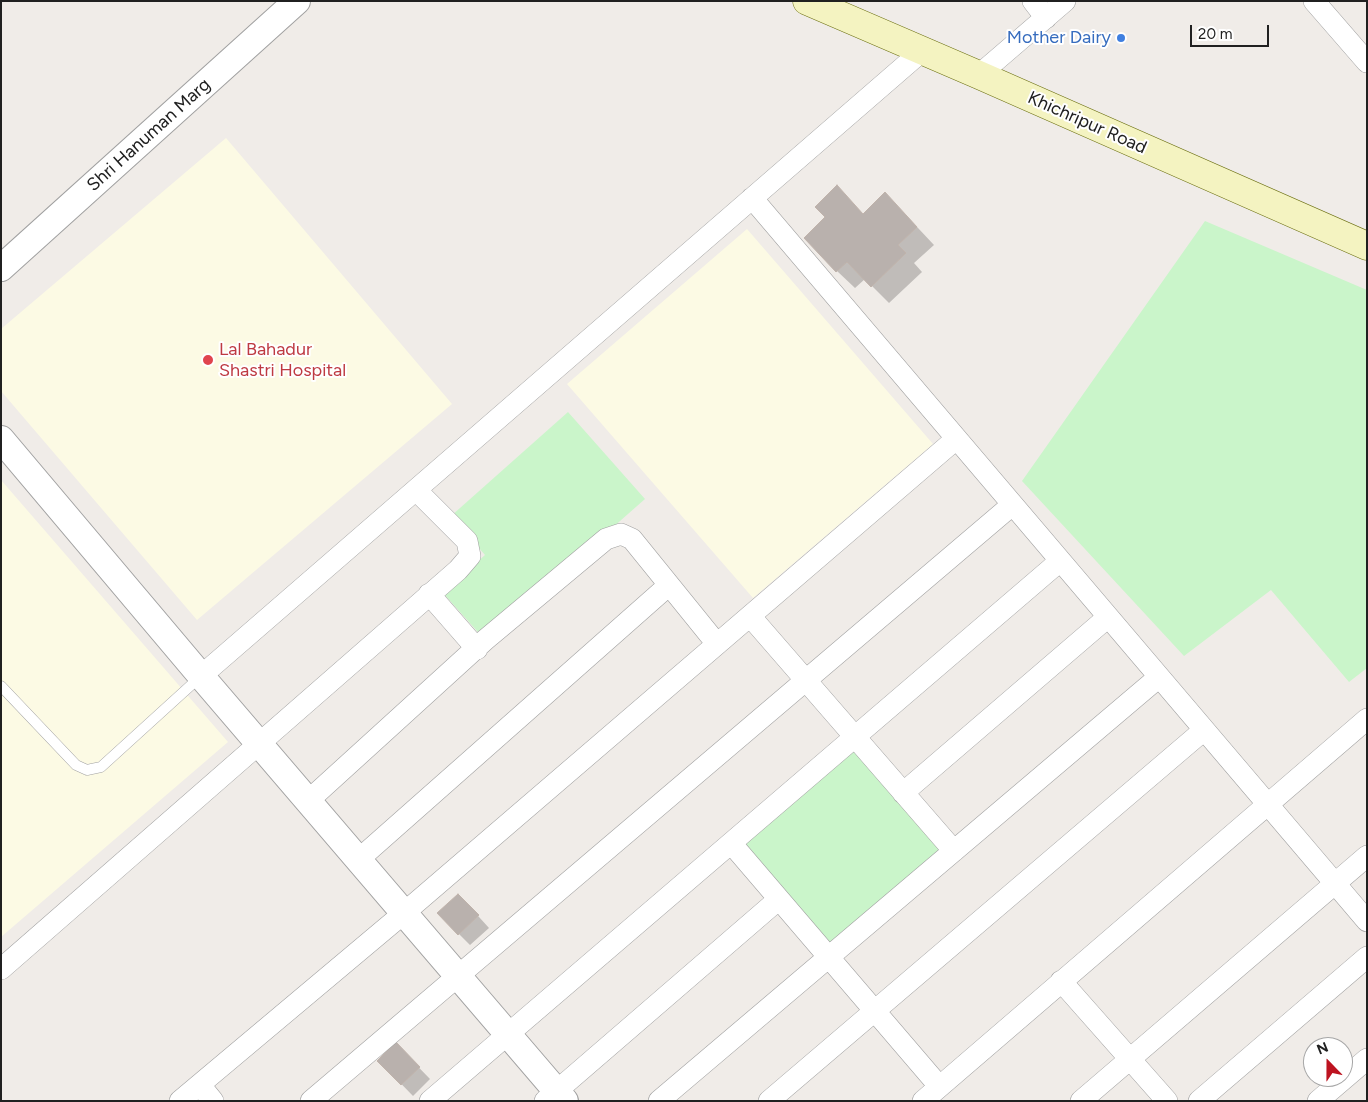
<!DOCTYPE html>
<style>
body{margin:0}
#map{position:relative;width:1368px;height:1102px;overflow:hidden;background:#f0ece8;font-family:Figtree,sans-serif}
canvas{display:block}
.frame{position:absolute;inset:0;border:2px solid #202020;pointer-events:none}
.north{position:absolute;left:1303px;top:1037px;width:50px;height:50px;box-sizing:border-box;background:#fff;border:1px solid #a6a6a6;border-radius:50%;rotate:338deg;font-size:14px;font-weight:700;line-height:20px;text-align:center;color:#202020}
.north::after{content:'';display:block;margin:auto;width:18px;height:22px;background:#bd1320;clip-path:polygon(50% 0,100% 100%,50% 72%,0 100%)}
.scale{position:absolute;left:1190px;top:25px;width:79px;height:22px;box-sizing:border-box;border:2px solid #202020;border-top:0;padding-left:6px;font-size:15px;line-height:18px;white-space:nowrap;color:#202020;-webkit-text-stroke:4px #fff;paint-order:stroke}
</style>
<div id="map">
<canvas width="1368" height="1102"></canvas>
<div class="frame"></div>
<div class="north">N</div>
<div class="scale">20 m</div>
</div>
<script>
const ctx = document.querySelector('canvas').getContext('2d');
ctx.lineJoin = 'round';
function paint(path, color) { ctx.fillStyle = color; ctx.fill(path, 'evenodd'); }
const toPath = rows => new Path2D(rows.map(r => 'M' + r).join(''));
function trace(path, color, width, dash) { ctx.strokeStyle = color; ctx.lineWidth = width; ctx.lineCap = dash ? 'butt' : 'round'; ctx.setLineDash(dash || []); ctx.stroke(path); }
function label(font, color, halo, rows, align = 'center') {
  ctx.font = font + ' Figtree,sans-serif'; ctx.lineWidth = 4; ctx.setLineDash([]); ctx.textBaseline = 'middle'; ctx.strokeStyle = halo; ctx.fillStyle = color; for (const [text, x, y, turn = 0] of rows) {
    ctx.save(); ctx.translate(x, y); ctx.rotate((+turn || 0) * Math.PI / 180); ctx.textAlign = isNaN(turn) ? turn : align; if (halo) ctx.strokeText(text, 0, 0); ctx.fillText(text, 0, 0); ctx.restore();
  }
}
paint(toPath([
 [226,138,452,404,197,620,1,391,1,329],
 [747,229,933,444,753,598,567,384],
 [1,480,228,742,1,937]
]), '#fcfae4');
paint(toPath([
 [1205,221,1367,290,1367,668,1349,682,1271,590,1184,656,1022,481],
 [568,412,645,499,485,640,443,593,485,555,451,516],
 [856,747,945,850,830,948,742,845]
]), '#caf5ca');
paint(toPath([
 [903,212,934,245,914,263,922,272,889,303,865,279,855,288,837,271,864,215],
 [470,907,489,928,470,945,459,934],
 [396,1044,430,1079,413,1096,379,1061]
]), '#0003');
const building = toPath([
 [837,185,863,214,885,192,917,227,898,245,906,253,871,287,847,262,836,272,804,238,825,217,815,207,837,185],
 [458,894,479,915,458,935,437,913,458,894],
 [396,1042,420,1067,401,1085,377,1061,396,1042]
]);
paint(building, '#b9b1ad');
trace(building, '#c0b3ab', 1);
const service = toPath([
 [1,686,76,765,87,770,101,767,200,677]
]);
const minor = toPath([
 [1033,1,1046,18],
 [1314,1,1367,62],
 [979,75,1065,1],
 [752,198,1367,921],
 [429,594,477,649],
 [750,616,954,851],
 [201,676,922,51],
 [903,793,1108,617],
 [308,801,485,640,606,539,621,534,632,539,717,644],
 [731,843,939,1086],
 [358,860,669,585],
 [1,969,458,570,470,556,467,541,416,490],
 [1061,981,1167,1101],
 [200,1085,213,1101],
 [180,1101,404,913,956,439],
 [311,1101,1012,505],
 [430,1101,1060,561],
 [545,1101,779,899],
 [659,1101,1159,677],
 [769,1101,1204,730],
 [923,1101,1367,719],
 [1081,1101,1367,856],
 [1199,1101,1367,957],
 [1318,1101,1367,1059]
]);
const tertiary = toPath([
 [1,268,297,1],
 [1,439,201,676,565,1101]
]);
const secondary = toPath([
 [807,1,979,75,1367,246]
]);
trace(service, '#a1a1a1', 11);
trace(minor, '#a1a1a1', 22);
trace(tertiary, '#a1a1a1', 28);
trace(secondary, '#6b6f10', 29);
trace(service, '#fff', 10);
trace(minor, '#fff', 21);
trace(tertiary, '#fff', 26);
trace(secondary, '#f4f3c1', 28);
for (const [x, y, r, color] of [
 [1121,38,5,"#3f7fe0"],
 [208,360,6,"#e0444e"]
]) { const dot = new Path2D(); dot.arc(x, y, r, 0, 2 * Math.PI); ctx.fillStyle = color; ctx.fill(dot); trace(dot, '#fff', 2); }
label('18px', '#366cbe', '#fff', [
 ["Mother Dairy",1111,38]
], 'right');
label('18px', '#202020', '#fff', [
 ["Khichripur Road",1087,123,24],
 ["Shri Hanuman Marg",149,135,-42]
]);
label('18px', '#be3a42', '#fff', [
 ["Lal Bahadur",219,350],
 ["Shastri Hospital",219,371]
], 'left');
</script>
